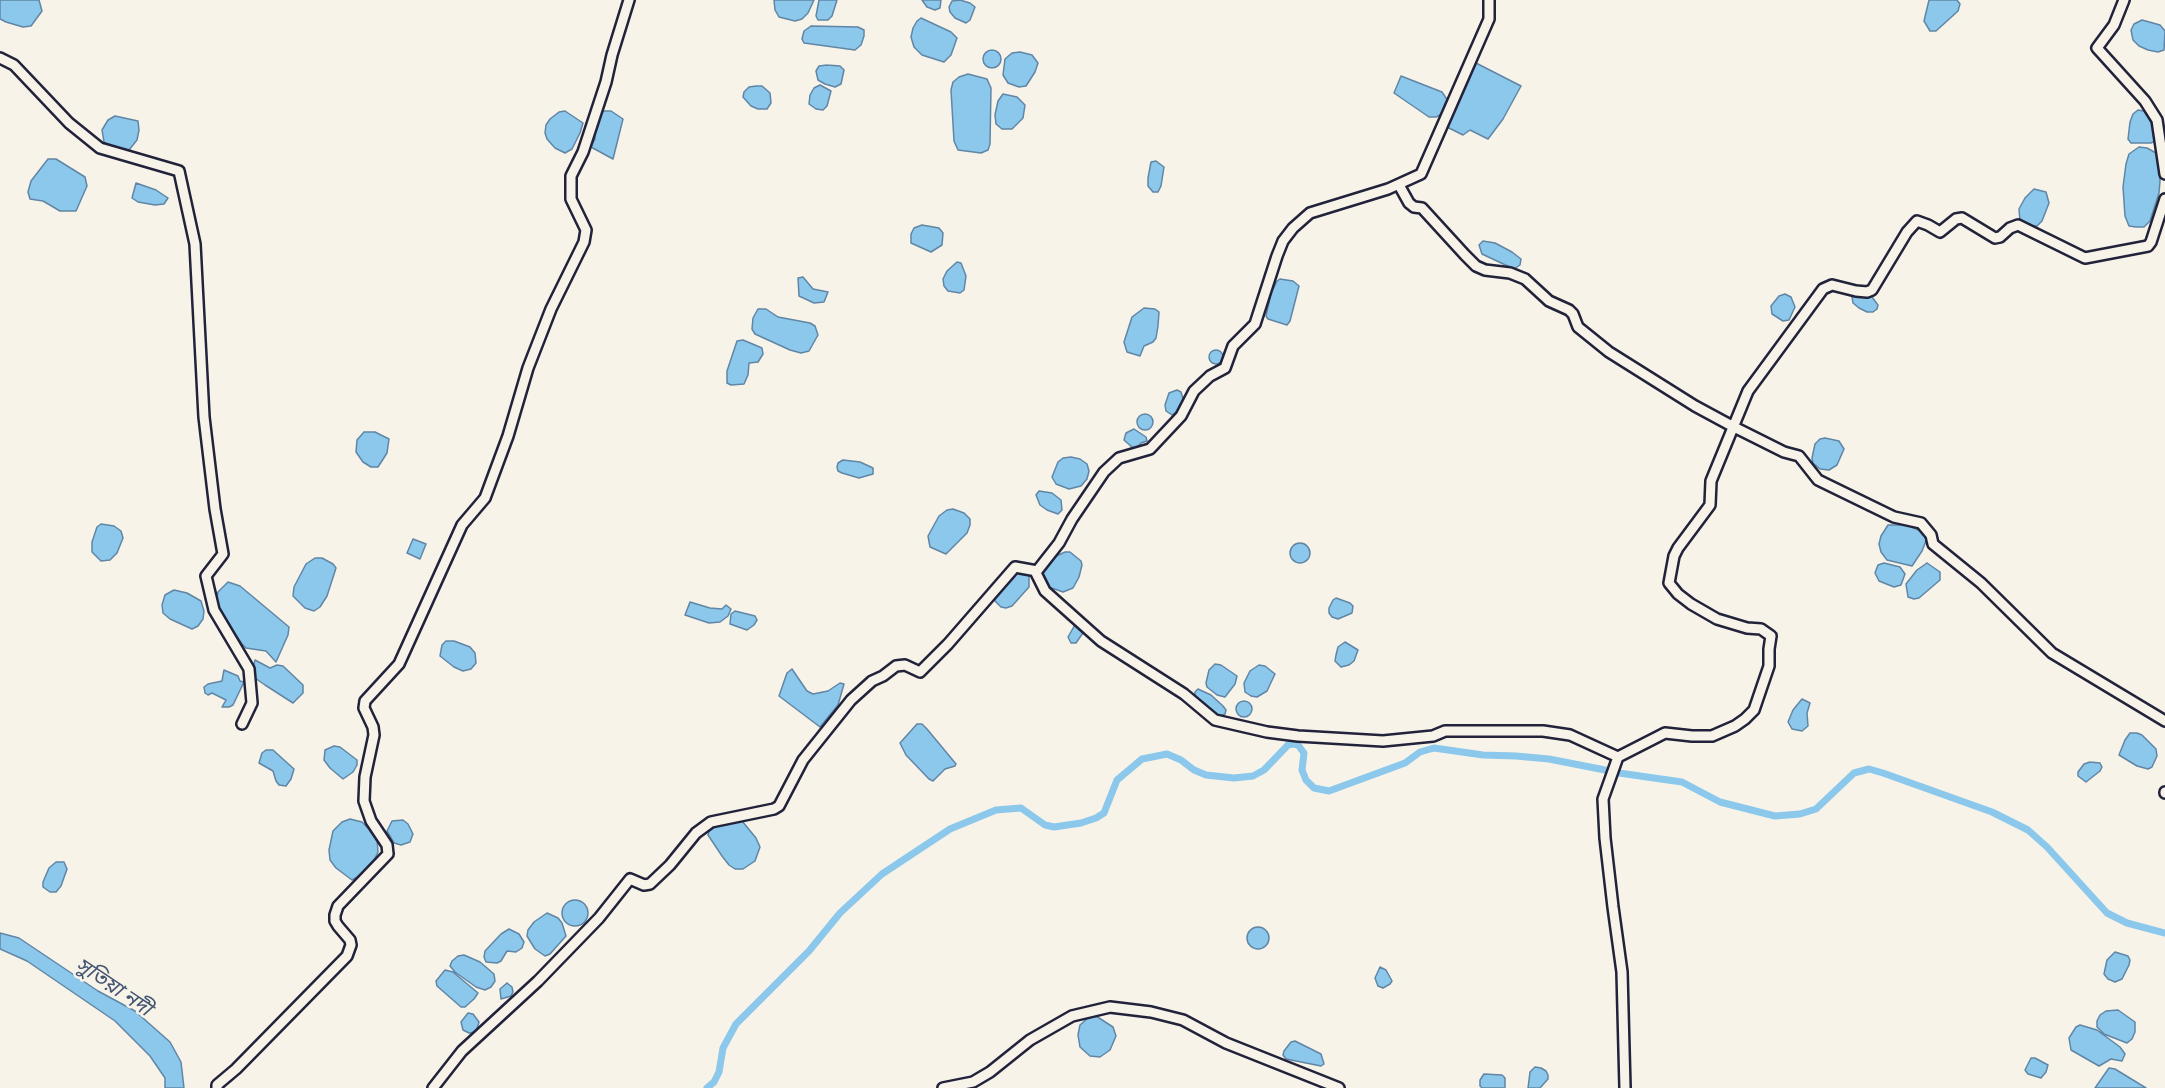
<!DOCTYPE html>
<meta charset="utf-8">
<style>
body{margin:0}
canvas{display:block;background:#f7f3e8}
</style>
<canvas width="2165" height="1088"></canvas>
<script>
const ctx = document.querySelector('canvas').getContext('2d');
ctx.lineJoin = 'round';
function paint(path, color) { ctx.fillStyle = color; ctx.fill(path, 'evenodd'); }
const toPath = rows => new Path2D(rows.map(r => 'M' + r).join(''));
function trace(path, color, width, dash) { ctx.strokeStyle = color; ctx.lineWidth = width; ctx.lineCap = dash ? 'butt' : 'round'; ctx.setLineDash(dash || []); ctx.stroke(path); }
function label(font, color, halo, rows, align = 'center') {
  ctx.font = font + ' Pangolin,"Noto Sans Bengali",sans-serif'; ctx.lineWidth = 5; ctx.setLineDash([]); ctx.textBaseline = 'middle'; ctx.strokeStyle = halo; ctx.fillStyle = color; for (const [text, x, y, turn = 0] of rows) {
    ctx.save(); ctx.translate(x, y); ctx.rotate((+turn || 0) * Math.PI / 180); ctx.textAlign = isNaN(turn) ? turn : align; if (halo) ctx.strokeText(text, 0, 0); ctx.fillText(text, 0, 0); ctx.restore();
  }
}
const water = toPath([
 [0,0,39,0,42,11,31,26,23,27,6,22,0,19,0,0],
 [774,0,814,0,808,13,802,19,795,21,779,17,775,10,774,0],
 [819,0,837,0,832,16,828,20,818,20,816,16,819,0],
 [922,0,941,0,940,8,935,10,927,7,922,0],
 [960,0,970,3,975,7,970,20,966,23,955,18,950,12,949,7,952,1,960,0],
 [1929,0,1957,0,1960,4,1958,11,1936,31,1930,31,1924,21,1929,0],
 [921,18,951,32,957,38,951,55,944,62,922,55,914,47,911,37,913,28,917,21,921,18],
 [2142,20,2160,25,2165,31,2164,50,2158,52,2148,50,2139,46,2133,40,2131,30,2134,24,2142,20],
 [811,26,858,27,864,30,864,36,861,45,855,50,804,43,802,39,804,31,811,26],
 '983 59a9 9 0 1 1 18 0a9 9 0 1 1-18 0Z',
 [1020,52,1032,55,1038,63,1035,72,1026,86,1019,87,1008,83,1003,75,1005,59,1012,53,1020,52],
 [1474,62,1521,86,1503,119,1488,139,1470,130,1463,135,1447,127,1445,124,1474,62],
 [827,65,840,66,844,70,841,84,835,87,825,84,818,80,816,71,819,66,827,65],
 [968,74,987,79,991,88,990,144,988,150,981,153,958,150,954,141,951,90,953,82,959,77,968,74],
 [1401,76,1442,92,1448,101,1446,112,1436,117,1429,117,1394,93,1401,76],
 [820,85,831,91,827,106,823,110,816,109,809,104,810,95,814,88,820,85],
 [756,86,762,86,770,93,771,103,767,109,758,109,751,106,743,97,744,92,749,87,756,86],
 [1003,94,1017,97,1025,105,1023,118,1012,129,1002,129,996,124,995,115,998,101,1003,94],
 [2138,110,2144,111,2154,127,2155,141,2151,143,2131,143,2128,139,2130,122,2133,114,2138,110],
 [565,111,583,123,580,133,572,149,565,153,555,148,547,139,545,133,546,125,550,119,559,112,565,111],
 [604,111,611,111,623,119,613,159,591,147,595,139,595,131,599,115,604,111],
 [115,116,138,121,139,130,137,140,129,150,125,151,111,147,104,142,102,130,108,120,115,116],
 [2139,147,2147,148,2156,153,2159,161,2160,181,2159,193,2150,221,2144,227,2136,227,2129,226,2125,216,2123,187,2126,164,2129,154,2139,147],
 [48,159,56,159,85,177,87,186,76,211,60,211,43,201,30,199,28,192,31,181,48,159],
 [1156,161,1164,167,1161,186,1158,192,1153,192,1148,186,1148,178,1151,162,1156,161],
 [136,183,156,190,168,198,164,204,155,205,138,202,132,198,136,183],
 [2034,189,2046,192,2049,203,2042,221,2037,226,2031,226,2020,221,2019,209,2025,198,2034,189],
 [922,225,939,228,943,233,942,245,931,252,911,243,911,234,914,228,922,225],
 [1483,241,1495,243,1512,252,1521,259,1520,265,1514,269,1482,254,1479,245,1483,241],
 [957,262,961,263,966,276,964,290,960,293,948,291,944,286,943,279,947,271,957,262],
 [803,277,813,289,828,292,824,302,814,303,799,296,798,278,803,277],
 [1280,279,1293,281,1299,286,1290,321,1287,325,1268,319,1266,316,1271,293,1277,281,1280,279],
 [1785,294,1791,297,1795,307,1789,320,1783,321,1772,314,1771,306,1779,296,1785,294],
 [1854,294,1872,297,1878,305,1877,309,1873,312,1867,312,1859,308,1853,303,1852,297,1854,294],
 [1144,308,1155,309,1159,312,1158,326,1156,338,1153,342,1144,346,1140,356,1127,352,1124,342,1132,317,1144,308],
 [758,309,766,309,778,317,810,323,815,326,818,335,809,351,801,353,790,350,755,334,752,329,753,318,758,309],
 [743,340,762,348,763,354,758,362,749,363,748,375,744,384,731,385,727,383,727,371,737,341,743,340],
 '1209 357a7 7 0 1 1 14 0a7 7 0 1 1-14 0Z',
 [1177,390,1181,392,1184,402,1181,409,1172,415,1166,411,1165,405,1169,393,1177,390],
 '1137 422a8 8 0 1 1 16 0a8 8 0 1 1-16 0Z',
 [1134,429,1146,437,1147,441,1141,443,1137,448,1133,448,1124,440,1126,433,1134,429],
 [364,432,375,432,389,439,387,453,378,467,371,467,363,462,356,452,357,440,364,432],
 [1825,438,1839,441,1844,449,1837,465,1829,470,1820,469,1813,463,1812,458,1815,444,1820,439,1825,438],
 [1071,457,1080,459,1087,464,1089,471,1087,479,1081,486,1069,489,1056,484,1052,477,1058,462,1063,458,1071,457],
 [843,460,860,462,873,468,873,474,859,478,842,473,838,471,837,467,838,463,843,460],
 [1039,491,1052,493,1061,500,1062,510,1058,514,1047,510,1040,505,1036,495,1039,491],
 [953,509,964,513,970,519,970,525,967,533,946,554,930,547,928,536,939,516,947,510,953,509],
 [101,524,114,526,121,531,123,538,117,553,110,560,101,561,92,552,92,542,97,527,101,524],
 [1888,525,1907,525,1925,533,1926,541,1922,551,1912,566,1887,560,1881,552,1879,544,1881,536,1888,525],
 [413,539,426,544,420,559,407,553,413,539],
 '1290 553a10 10 0 1 1 20 0a10 10 0 1 1-20 0Z',
 [1065,552,1070,552,1081,561,1082,565,1079,577,1073,588,1063,592,1046,586,1041,577,1044,568,1054,557,1065,552],
 [315,558,322,558,333,564,336,568,327,596,320,607,314,611,305,608,293,596,294,587,306,564,315,558],
 [1884,563,1900,567,1905,574,1901,585,1894,587,1879,581,1875,573,1878,565,1884,563],
 [1927,563,1940,572,1940,580,1919,598,1914,599,1908,597,1906,584,1917,570,1927,563],
 [1017,571,1026,572,1029,575,1029,587,1012,606,1006,608,1001,607,995,601,995,595,1017,571],
 [228,582,240,586,289,627,288,635,276,662,266,651,246,648,242,644,219,611,216,600,218,592,228,582],
 [174,590,187,593,201,601,204,611,203,619,198,626,192,629,170,619,163,613,162,605,165,595,174,590],
 [1336,598,1350,603,1353,606,1352,613,1338,619,1332,617,1329,613,1329,608,1333,600,1336,598],
 [690,602,710,608,722,609,726,605,731,609,728,616,720,622,709,623,685,615,690,602],
 [735,611,755,616,757,620,754,625,747,630,730,624,731,614,735,611],
 [1076,623,1085,630,1076,643,1071,643,1068,637,1076,623],
 [446,641,454,641,470,647,475,653,476,663,471,669,463,671,454,667,440,656,442,645,446,641],
 [1345,642,1358,650,1354,661,1349,665,1341,667,1335,661,1336,655,1338,647,1345,642],
 [255,660,270,668,277,665,283,666,303,685,303,693,293,703,265,685,255,678,252,671,255,660],
 [1215,664,1221,665,1237,676,1235,684,1225,697,1217,695,1207,687,1206,683,1209,670,1215,664],
 [1259,665,1265,666,1275,674,1267,691,1257,697,1251,696,1245,692,1244,683,1250,671,1259,665],
 [792,669,807,691,813,694,828,691,840,683,844,684,838,705,820,727,779,696,787,673,792,669],
 [224,670,238,676,240,681,244,682,233,705,229,707,222,707,226,700,212,693,208,695,205,693,204,687,208,684,222,681,224,670],
 [1198,689,1211,695,1223,706,1226,710,1225,714,1220,716,1216,715,1206,709,1195,697,1195,692,1198,689],
 [1802,699,1810,703,1807,713,1808,726,1802,731,1792,729,1788,722,1793,710,1802,699],
 '1236 709a8 8 0 1 1 16 0a8 8 0 1 1-16 0Z',
 [917,724,922,724,927,729,956,764,955,766,945,769,933,781,929,779,906,755,900,743,917,724],
 [2130,733,2137,733,2142,735,2156,749,2157,756,2152,767,2148,769,2137,766,2119,755,2125,740,2130,733],
 [334,746,340,747,357,760,357,765,353,772,343,779,330,768,324,760,325,750,334,746],
 [266,750,273,750,294,769,291,779,286,786,279,785,276,781,273,771,259,763,262,753,266,750],
 [2090,762,2100,763,2102,767,2100,771,2086,782,2078,776,2078,772,2084,764,2090,762],
 [350,819,362,822,369,829,377,839,378,852,372,865,361,875,352,880,336,868,330,860,329,850,333,831,342,822,350,819],
 [403,820,408,824,413,834,410,842,401,845,394,843,387,831,392,821,403,820],
 [742,821,756,838,760,847,755,861,743,869,735,869,729,865,722,856,708,835,709,831,715,826,742,821],
 [56,862,64,862,67,869,61,886,56,892,50,892,43,887,43,882,49,868,56,862],
 '562 913a13 13 0 1 1 26 0a13 13 0 1 1-26 0Z',
 [547,913,558,918,562,923,566,936,550,954,545,956,535,949,527,936,528,930,534,922,547,913],
 '1247 938a11 11 0 1 1 22 0a11 11 0 1 1-22 0Z',
 [509,929,519,934,524,942,522,948,516,952,507,951,501,961,497,963,486,962,484,957,485,951,501,934,509,929],
 [0,933,19,938,98,991,135,1011,170,1042,181,1062,184,1088,165,1088,165,1078,150,1056,115,1021,27,961,0,949,0,933],
 [2115,952,2128,956,2130,960,2129,965,2122,979,2115,982,2108,979,2104,974,2107,960,2115,952],
 [464,955,480,962,494,974,495,981,491,987,485,990,476,987,455,972,450,966,452,961,458,956,464,955],
 [1380,967,1386,970,1392,981,1390,984,1383,988,1378,986,1375,978,1380,967],
 [445,970,453,972,478,993,474,999,465,1007,461,1007,437,986,436,981,445,970],
 [507,983,512,987,513,992,511,996,501,999,500,989,507,983],
 [2118,1010,2135,1022,2135,1032,2132,1039,2127,1043,2104,1034,2097,1027,2097,1021,2100,1015,2106,1011,2118,1010],
 [468,1013,473,1014,479,1022,476,1032,469,1033,463,1030,461,1022,468,1013],
 [1096,1016,1113,1027,1116,1036,1110,1050,1100,1057,1090,1056,1080,1047,1078,1035,1080,1025,1088,1018,1096,1016],
 [2080,1025,2097,1030,2120,1047,2125,1054,2122,1061,2111,1059,2099,1066,2071,1050,2069,1038,2076,1027,2080,1025],
 [1295,1041,1321,1054,1324,1064,1321,1066,1286,1059,1283,1055,1284,1051,1291,1042,1295,1041],
 [2031,1058,2035,1058,2048,1065,2046,1072,2041,1078,2028,1074,2025,1070,2031,1058],
 [1535,1067,1541,1068,1546,1071,1548,1075,1548,1079,1540,1088,1528,1088,1530,1072,1535,1067],
 [2109,1068,2115,1069,2146,1088,2095,1088,2109,1068],
 [1484,1074,1502,1075,1505,1078,1505,1088,1482,1088,1480,1086,1480,1080,1484,1074]
]);
paint(water, '#8bc8ec');
trace(water, '#6186a5', 1.5);
trace(toPath([
 [1619,773,1682,782,1720,802,1775,816,1800,814,1816,809,1854,773,1869,769,1883,773,1992,812,2028,830,2047,847,2107,913,2127,923,2165,933],
 [707,1088,714,1082,719,1072,723,1048,736,1024,809,951,840,913,882,874,950,829,996,810,1021,808,1045,825,1054,827,1081,823,1096,818,1104,813,1117,780,1142,759,1167,754,1181,760,1194,770,1206,775,1234,778,1253,776,1264,770,1288,745,1293,744,1298,745,1304,753,1302,770,1306,780,1314,788,1329,791,1405,763,1420,752,1434,748,1483,755,1516,756,1549,759,1605,770]
]), '#8bc8ec', 7);
const minor = toPath([
 [2124,0,2114,25,2097,48,2145,101,2157,120,2165,174],
 [0,58,14,65,69,123,100,148,179,171,195,244,204,417,215,509,223,554,206,576,214,610,249,669,252,703,242,724],
 [1399,185,1409,203,1414,207,1422,208,1465,255,1476,266,1485,270,1510,273,1525,279,1549,301,1569,310,1573,314,1578,327,1609,352,1695,406,1732,426,1784,452,1799,456,1818,480,1894,517,1921,523,1931,535,1933,544,1981,583,2052,653,2165,721],
 [1035,571,1045,591,1101,641,1184,694,1215,720,1267,732,1298,736,1383,741,1433,736,1445,731,1543,731,1570,735,1618,757],
 [2165,792,2165,793],
 [217,1088,217,1085,236,1069,347,956,351,945,350,940,338,926,335,921,335,915,338,906,388,854,387,845,371,821,364,801,365,777,374,735,373,727,364,708,365,701,399,664,462,525,485,498,508,436,528,368,551,309,584,242,586,230,571,199,571,176,583,152,606,82,612,55,629,0],
 [433,1088,462,1051,538,981,599,918,630,879,644,885,650,884,670,865,696,833,711,822,774,809,779,806,803,760,851,700,872,681,883,676,896,666,905,665,920,672,948,644,1015,567,1037,571,1059,543,1072,519,1104,472,1119,458,1150,449,1181,416,1194,391,1210,376,1225,368,1233,346,1255,324,1277,256,1283,241,1293,228,1310,213,1388,189,1421,174,1489,19,1489,0],
 [943,1088,973,1082,990,1072,1030,1040,1072,1016,1110,1007,1151,1012,1183,1020,1226,1043,1339,1088],
 [1625,1088,1622,972,1613,907,1605,838,1603,799,1618,757,1665,733,1692,736,1712,736,1735,726,1745,719,1754,710,1769,666,1769,649,1771,636,1761,629,1747,628,1717,619,1691,604,1678,594,1669,583,1674,556,1678,548,1710,505,1711,481,1748,391,1823,289,1832,285,1856,291,1867,292,1872,290,1907,232,1917,221,1928,225,1940,232,1956,219,1962,218,1995,238,2000,237,2010,228,2018,225,2085,258,2148,246,2151,242,2165,199]
]);
trace(minor, '#22223b', 14);
trace(minor, '#f7f3e8', 9);
label('italic 21px', '#425470', '#f7f3e8', [
 ["সুতিয়া নদী",113,988,34]
]);
</script>
